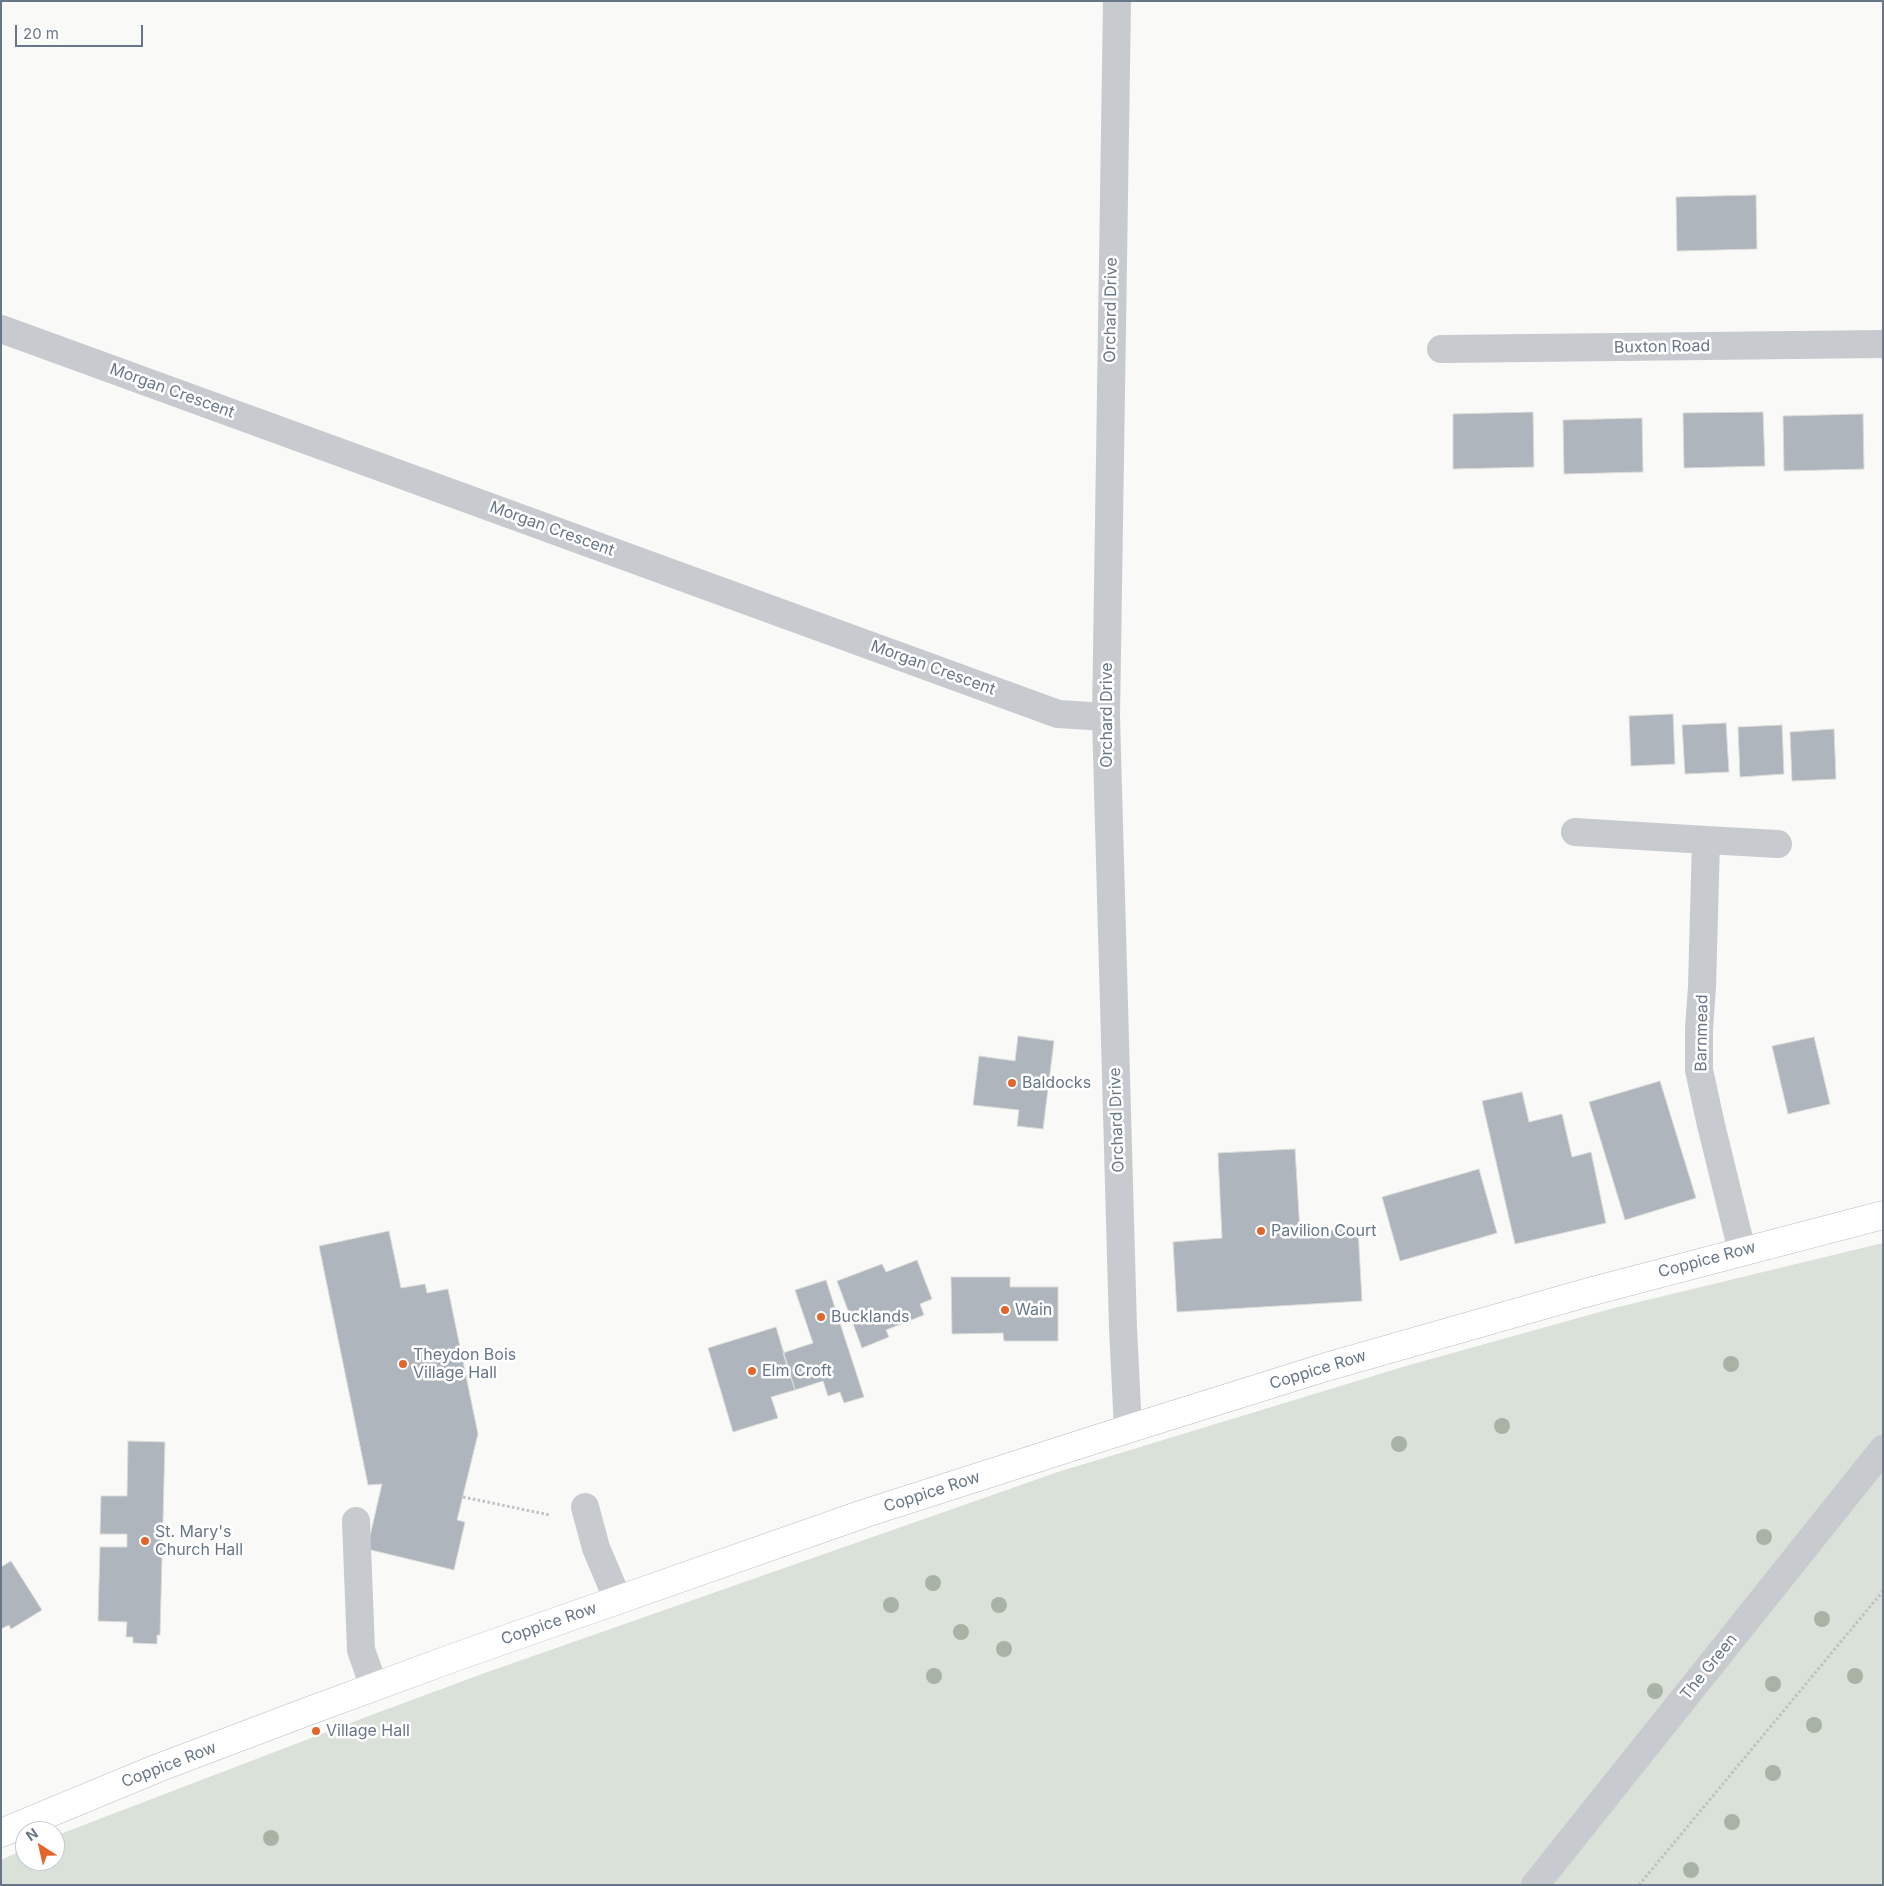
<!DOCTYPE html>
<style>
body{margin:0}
#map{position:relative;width:1884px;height:1886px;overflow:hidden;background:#f9f9f7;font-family:Inter,sans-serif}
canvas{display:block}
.frame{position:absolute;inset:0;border:2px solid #687788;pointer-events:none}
.north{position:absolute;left:15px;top:1821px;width:50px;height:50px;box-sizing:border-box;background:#fff;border:1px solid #c3c9cf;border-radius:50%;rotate:325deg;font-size:14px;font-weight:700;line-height:20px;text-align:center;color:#687788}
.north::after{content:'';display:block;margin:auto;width:18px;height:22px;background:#e4652c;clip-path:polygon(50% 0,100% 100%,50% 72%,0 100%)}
.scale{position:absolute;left:15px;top:25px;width:128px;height:22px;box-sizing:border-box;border:2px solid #687788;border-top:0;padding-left:6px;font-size:15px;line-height:18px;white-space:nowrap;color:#687788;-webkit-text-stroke:4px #fff;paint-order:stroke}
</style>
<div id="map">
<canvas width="1884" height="1886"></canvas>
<div class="frame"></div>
<div class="north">N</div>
<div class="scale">20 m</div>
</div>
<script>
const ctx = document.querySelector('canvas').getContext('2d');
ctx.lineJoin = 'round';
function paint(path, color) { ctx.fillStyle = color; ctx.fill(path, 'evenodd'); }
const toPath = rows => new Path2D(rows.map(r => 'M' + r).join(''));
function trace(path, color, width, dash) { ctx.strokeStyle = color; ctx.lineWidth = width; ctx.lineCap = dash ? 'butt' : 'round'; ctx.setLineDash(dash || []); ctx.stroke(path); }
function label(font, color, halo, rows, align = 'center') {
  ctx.font = font + ' Inter,sans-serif'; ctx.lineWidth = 5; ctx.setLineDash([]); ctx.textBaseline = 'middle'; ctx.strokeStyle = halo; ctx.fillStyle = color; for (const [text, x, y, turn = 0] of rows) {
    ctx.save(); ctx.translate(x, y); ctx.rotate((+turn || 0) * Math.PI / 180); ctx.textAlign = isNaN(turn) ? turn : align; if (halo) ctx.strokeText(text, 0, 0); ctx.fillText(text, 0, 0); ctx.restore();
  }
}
paint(toPath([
 [1883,1243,1883,1885,1,1885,1,1860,25,1849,25,1861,55,1861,55,1836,366,1717,482,1674,1058,1472,1406,1366,1614,1308]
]), '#dae1d8');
const building = toPath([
 [1756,195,1757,249,1677,251,1676,197,1756,195],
 [1533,412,1534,467,1453,469,1453,414,1533,412],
 [1763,412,1765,466,1684,468,1683,413,1763,412],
 [1863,414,1864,469,1784,471,1783,416,1863,414],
 [1642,418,1643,472,1564,474,1563,420,1642,418],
 [1673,714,1675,764,1631,766,1629,716,1673,714],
 [1726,723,1729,772,1685,774,1682,725,1726,723],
 [1782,725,1784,774,1740,777,1738,727,1782,725],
 [1834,729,1836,779,1792,781,1790,732,1834,729],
 [1018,1036,1054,1041,1043,1129,1017,1126,1019,1110,973,1105,979,1056,1015,1061,1018,1036],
 [1814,1037,1830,1104,1788,1114,1772,1046,1814,1037],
 [1660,1081,1696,1198,1625,1220,1589,1102,1660,1081],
 [1522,1092,1529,1122,1562,1114,1572,1157,1591,1152,1606,1223,1515,1244,1482,1101,1522,1092],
 [1295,1149,1300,1232,1358,1229,1362,1301,1177,1312,1173,1242,1222,1238,1218,1153,1295,1149],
 [1479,1169,1497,1233,1400,1261,1382,1197,1479,1169],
 [389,1231,401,1288,425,1284,427,1293,448,1289,478,1434,457,1520,465,1522,454,1570,367,1549,382,1484,368,1485,319,1246,389,1231],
 [917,1260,932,1299,920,1304,924,1315,886,1330,889,1337,862,1348,837,1281,882,1264,886,1272,917,1260],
 [951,1277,1010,1277,1010,1287,1058,1287,1058,1341,1004,1341,1003,1333,952,1334,951,1277],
 [826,1280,864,1397,844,1403,840,1392,828,1396,823,1381,795,1390,783,1353,813,1343,795,1290,826,1280],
 [776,1327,795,1390,771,1397,778,1418,733,1432,708,1348,776,1327],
 [128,1441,165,1442,160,1635,157,1635,157,1644,133,1643,133,1637,126,1637,127,1622,98,1621,100,1547,127,1547,127,1534,100,1534,101,1496,127,1496,128,1441],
 [11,1561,42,1610,11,1629,9,1625,1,1629,1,1567,11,1561]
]);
paint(building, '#aeb5bc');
trace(building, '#dbdbd9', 1);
const major = toPath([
 [1,1833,158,1768,306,1712,461,1655,866,1513,1128,1429,1326,1367,1589,1292,1883,1215]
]);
trace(major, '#b8bcc0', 29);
trace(toPath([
 [463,1497,550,1515],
 [1639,1885,1883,1591]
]), '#bfc1c4', 3, [2.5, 2.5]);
trace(toPath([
 [1117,1,1106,717,1123,1328,1128,1429],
 [1,329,1058,714,1106,717],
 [1441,349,1883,344],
 [1575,832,1706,840,1702,987,1699,1029,1699,1070,1711,1125,1742,1251],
 [1706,840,1778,844],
 [585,1507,596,1548,618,1600],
 [356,1521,361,1650,374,1687],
 [1535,1885,1883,1449]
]), '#c7cace', 28);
trace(major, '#fff', 28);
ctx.fillStyle = '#a8b3a6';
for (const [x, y] of [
 [1731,1364],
 [1502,1426],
 [1399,1444],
 [1764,1537],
 [933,1583],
 [891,1605],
 [999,1605],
 [1822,1619],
 [961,1632],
 [1004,1649],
 [934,1676],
 [1855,1676],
 [1773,1684],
 [1655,1691],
 [1814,1725],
 [1773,1773],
 [1732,1822],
 [271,1838],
 [1691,1870]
]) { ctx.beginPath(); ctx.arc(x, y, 8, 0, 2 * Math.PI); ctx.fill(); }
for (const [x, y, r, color] of [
 [1012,1083,5,"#e4652c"],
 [1261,1231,5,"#e4652c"],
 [1005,1310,5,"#e4652c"],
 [821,1317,5,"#e4652c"],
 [403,1364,5,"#e4652c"],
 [752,1371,5,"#e4652c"],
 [145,1541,5,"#e4652c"],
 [316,1731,5,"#e4652c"]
]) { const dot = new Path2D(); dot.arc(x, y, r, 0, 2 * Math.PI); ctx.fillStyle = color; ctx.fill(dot); trace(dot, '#fff', 2); }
label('16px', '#687788', '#fff', [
 ["Orchard Drive",1111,310,-89],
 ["Buxton Road",1662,347,-1],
 ["Morgan Crescent",172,391,20],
 ["Morgan Crescent",552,529,20],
 ["Morgan Crescent",933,668,20],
 ["Orchard Drive",1107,715,-90],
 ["Barnmead",1702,1033,-89],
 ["Orchard Drive",1117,1120,-92],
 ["Coppice Row",1707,1260,-15],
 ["Coppice Row",1318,1370,-17],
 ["Coppice Row",932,1492,-18],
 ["Coppice Row",549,1624,-19],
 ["The Green",1709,1667,-51],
 ["Coppice Row",169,1765,-21]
]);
label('16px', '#687788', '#fff', [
 ["Baldocks",1022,1083],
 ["Pavilion Court",1271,1231],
 ["Wain",1015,1310],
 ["Bucklands",831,1317],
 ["Theydon Bois",413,1355],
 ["Village Hall",413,1373],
 ["Elm Croft",762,1371],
 ["St. Mary's",155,1532],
 ["Church Hall",155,1550],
 ["Village Hall",326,1731]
], 'left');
</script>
